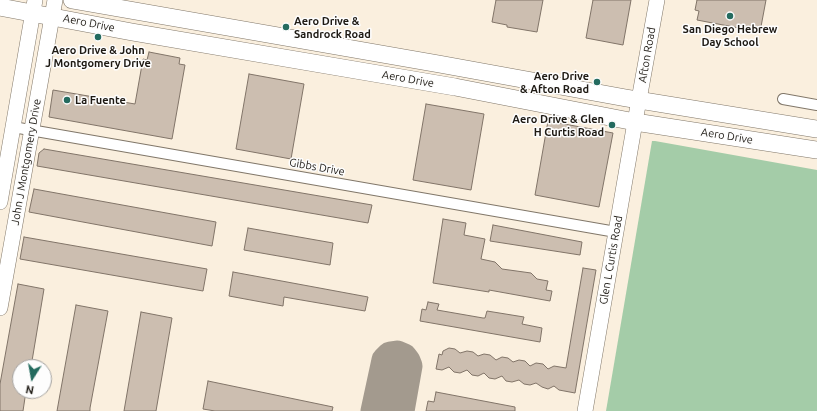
<!DOCTYPE html>
<style>
body{margin:0}
#map{position:relative;width:817px;height:411px;overflow:hidden;background:#faefde;font-family:Ubuntu,sans-serif}
canvas{display:block}
.north{position:absolute;left:12px;top:359px;width:40px;height:40px;box-sizing:border-box;background:#fdfdfd;border:1px solid #a4a2a0;border-radius:50%;rotate:191deg;font-size:11px;font-weight:700;line-height:16px;text-align:center;color:#1e1a14}
.north::after{content:'';display:block;margin:auto;width:14px;height:18px;background:#246b5f;clip-path:polygon(50% 0,100% 100%,50% 72%,0 100%)}
</style>
<div id="map">
<canvas width="817" height="411"></canvas>
<div class="north">N</div>
</div>
<script>
const ctx = document.querySelector('canvas').getContext('2d');
ctx.lineJoin = 'round';
function paint(path, color) { ctx.fillStyle = color; ctx.fill(path, 'evenodd'); }
const toPath = rows => new Path2D(rows.map(r => 'M' + r).join(''));
function trace(path, color, width, dash) { ctx.strokeStyle = color; ctx.lineWidth = width; ctx.lineCap = dash ? 'butt' : 'round'; ctx.setLineDash(dash || []); ctx.stroke(path); }
function label(font, color, halo, rows, align = 'center') {
  ctx.font = font + ' Ubuntu,sans-serif'; ctx.lineWidth = 3; ctx.setLineDash([]); ctx.textBaseline = 'middle'; ctx.strokeStyle = halo; ctx.fillStyle = color; for (const [text, x, y, turn = 0] of rows) {
    ctx.save(); ctx.translate(x, y); ctx.rotate((+turn || 0) * Math.PI / 180); ctx.textAlign = isNaN(turn) ? turn : align; if (halo) ctx.strokeText(text, 0, 0); ctx.fillText(text, 0, 0); ctx.restore();
  }
}
paint(toPath([
 [652,141,655,141,817,170,817,411,606,411]
]), '#a4cca8');
trace(toPath([
 [374,411,385,360,390,355,397,354,404,357,407,361,409,366,401,411]
]), '#a39a8e', 27);
const building = toPath([
 [496,0,543,0,537,32,507,27,507,25,492,22,496,0],
 [593,0,631,0,623,45,586,38,593,0],
 [697,0,766,0,760,32,697,20,699,11,695,10,697,0],
 [149,52,180,58,179,64,185,65,172,139,49,117,53,90,135,104,143,59,147,60,149,52],
 [249,74,304,84,291,159,236,149,249,74],
 [426,104,484,114,471,190,413,180,426,104],
 [548,121,613,133,599,207,535,195,548,121],
 [44,149,372,205,368,223,37,166,39,153,44,149],
 [34,189,216,222,212,246,29,212,34,189],
 [443,219,466,223,464,235,485,239,481,259,495,262,502,269,531,273,537,279,548,281,546,290,552,291,550,301,489,290,489,292,433,283,443,219],
 [493,225,582,242,580,255,490,241,493,225],
 [248,228,333,243,330,265,244,250,248,228],
 [24,237,207,269,203,291,20,259,24,237],
 [583,268,596,270,575,393,559,390,554,386,548,389,542,387,536,383,530,385,524,384,519,380,512,382,506,381,502,376,495,379,489,378,484,373,478,376,472,375,467,370,460,373,454,372,449,367,442,370,436,369,439,354,442,355,443,351,449,348,455,349,460,353,467,351,473,352,478,356,484,354,490,355,496,360,502,357,508,358,513,362,519,360,525,361,530,366,536,363,543,364,548,369,554,366,566,368,583,268],
 [233,272,368,297,365,311,284,297,283,306,229,296,233,272],
 [18,284,44,289,31,367,20,367,20,391,26,391,23,411,0,411,0,384,18,284],
 [428,302,439,304,437,310,483,318,485,318,487,311,524,317,522,324,542,328,540,342,420,321,422,309,426,310,428,302],
 [76,305,108,311,90,408,90,411,57,411,76,305],
 [141,312,172,318,156,411,124,411,141,312],
 [208,381,333,407,332,411,215,411,203,409,208,381],
 [436,392,515,407,515,411,426,411,428,401,434,402,436,392]
]);
paint(building, '#ccbeb0');
trace(building, '#817468', 1);
const street = toPath([
 [783,99,817,105],
 [13,127,616,232]
]);
const secondary = toPath([
 [0,202,35,0],
 [0,308,55,0],
 [585,411,635,122,657,0]
]);
const primary = toPath([
 [72,0,439,64,626,98,817,129],
 [0,7,132,32,455,87,635,122,817,150]
]);
trace(street, '#817769', 12);
trace(secondary, '#817769', 16);
trace(primary, '#817769', 18);
trace(street, '#fff', 10);
trace(secondary, '#fff', 15);
trace(primary, '#fff', 17);
for (const [x, y, r, color] of [
 [730,16,4,"#246b5f"],
 [286,27,4,"#246b5f"],
 [98,37,4,"#246b5f"],
 [597,82,4,"#246b5f"],
 [67,100,4,"#246b5f"],
 [612,125,4,"#246b5f"]
]) { const dot = new Path2D(); dot.arc(x, y, r, 0, 2 * Math.PI); ctx.fillStyle = color; ctx.fill(dot); trace(dot, '#fdfdfd', 1.5); }
label('bold 11px', '#1e1a14', '#fdfdfd', [
 ["Aero Drive &",294,21],
 ["Sandrock Road",294,34],
 ["San Diego Hebrew",730,29,"center"],
 ["Day School",730,42,"center"],
 ["Aero Drive & John",98,50,"center"],
 ["J Montgomery Drive",98,63,"center"],
 ["Aero Drive",589,76,"right"],
 ["& Afton Road",589,89,"right"],
 ["La Fuente",75,100],
 ["Aero Drive & Glen",604,119,"right"],
 ["H Curtis Road",604,132,"right"]
], 'left');
label('11px', '#1e1a14', '#fdfdfd', [
 ["Aero Drive",89,23,11],
 ["Afton Road",647,55,-80],
 ["Aero Drive",408,79,10],
 ["Aero Drive",727,136,9],
 ["John J Montgomery Drive",26,162,-80],
 ["Gibbs Drive",317,167,10],
 ["Glen L Curtis Road",611,260,-80]
]);
</script>
